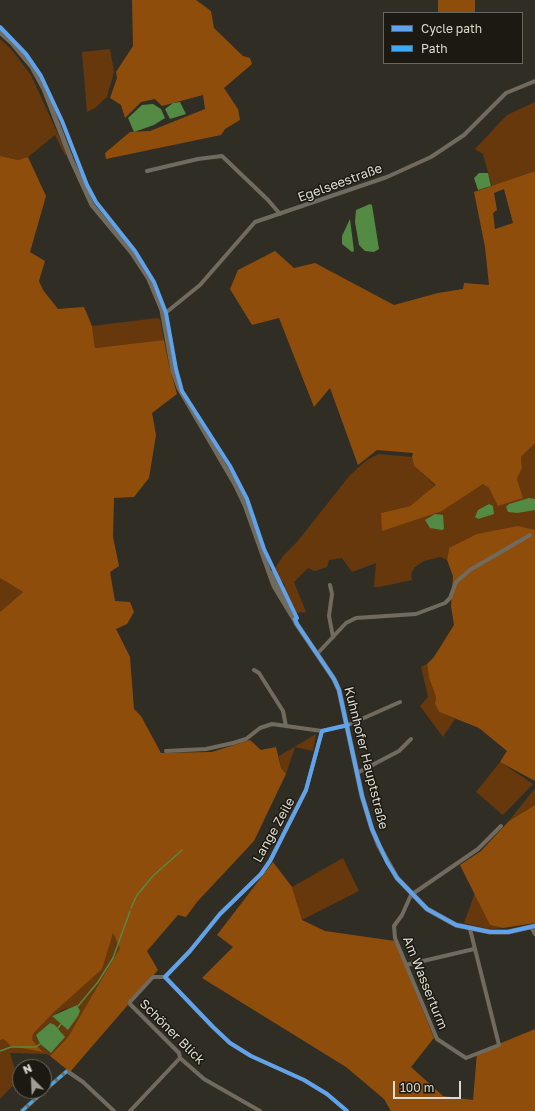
<!DOCTYPE html>
<meta charset="utf-8">
<style>
body{margin:0}
#map{position:relative;width:535px;height:1111px;overflow:hidden;background:#302e24;font-family:"Golos Text",sans-serif}
canvas{display:block}
.legend{position:absolute;left:383px;top:12px;width:140px;height:52px;box-sizing:border-box;background:#1b1911;border:1px solid #69675d;margin:0;padding:5px 7px;list-style:none;font-size:12px;color:#dddbd0}
.legend li{display:flex;align-items:center;gap:8px;height:20px}
.legend b{width:20px;border:1px solid #69675d}
.north{position:absolute;left:12px;top:1059px;width:40px;height:40px;box-sizing:border-box;background:#1b1911;border:1px solid #69675d;border-radius:50%;rotate:336deg;font-size:11px;font-weight:700;line-height:16px;text-align:center;color:#dddbd0}
.north::after{content:'';display:block;margin:auto;width:14px;height:18px;background:#a09e94;clip-path:polygon(50% 0,100% 100%,50% 72%,0 100%)}
.scale{position:absolute;left:393px;top:1081px;width:68px;height:18px;box-sizing:border-box;border:2px solid #dddbd0;border-top:0;padding-left:5px;font-size:12px;line-height:14px;white-space:nowrap;color:#dddbd0;-webkit-text-stroke:3px #1b1911;paint-order:stroke}
</style>
<div id="map">
<canvas width="535" height="1111"></canvas>
<ul class="legend">
<li><b style="height:5px;background:#60a3ed"></b>Cycle path</li>
<li><b style="height:5px;background:#3fa9f5"></b>Path</li>
</ul>
<div class="north">N</div>
<div class="scale">100 m</div>
</div>
<script>
const ctx = document.querySelector('canvas').getContext('2d');
ctx.lineJoin = 'round';
function paint(path, color) { ctx.fillStyle = color; ctx.fill(path, 'evenodd'); }
const toPath = rows => new Path2D(rows.map(r => 'M' + r).join(''));
function trace(path, color, width, dash) { ctx.strokeStyle = color; ctx.lineWidth = width; ctx.lineCap = dash ? 'butt' : 'round'; ctx.setLineDash(dash || []); ctx.stroke(path); }
function label(font, color, halo, rows, align = 'center') {
  ctx.font = font + ' "Golos Text",sans-serif'; ctx.lineWidth = 3; ctx.setLineDash([]); ctx.textBaseline = 'middle'; ctx.strokeStyle = halo; ctx.fillStyle = color; for (const [text, x, y, turn = 0] of rows) {
    ctx.save(); ctx.translate(x, y); ctx.rotate((+turn || 0) * Math.PI / 180); ctx.textAlign = isNaN(turn) ? turn : align; if (halo) ctx.strokeText(text, 0, 0); ctx.fillText(text, 0, 0); ctx.restore();
  }
}
paint(toPath([
 [0,39,11,49,31,75,67,154,65,155,55,135,28,157,18,160,0,156],
 [110,49,114,72,107,97,95,108,87,112,82,52],
 [535,102,535,171,492,186,483,154,475,149,507,115],
 [157,318,160,319,164,340,95,348,92,326],
 [535,443,535,530,449,548,447,560,440,557,424,561,414,568,411,574,412,580,379,587,374,587,376,563,352,572,342,558,329,560,327,567,315,571,308,568,294,582,306,612,294,613,283,588,285,585,280,579,275,568,283,556,297,542,350,475,367,460,379,454,412,457,414,466,436,486,410,506,381,513,442,511,483,484,489,488,522,497,517,479,522,468,521,457],
 [0,578,23,592,0,612],
 [427,664,429,678,436,697,435,704,439,712,455,719,443,737,420,706,428,697,421,667],
 [316,734,313,751,295,747,286,774,281,768,279,756],
 [500,762,533,784,503,815,476,792],
 [535,788,535,805,509,821],
 [343,858,359,891,302,920,292,887],
 [475,893,490,925,503,928,489,929,464,923],
 [113,933,121,948,68,1037,50,1056,46,1054,10,1053,18,1080,0,1099,0,1040,4,1039,43,1051,31,1040,33,1034,55,1011],
 [77,1006,68,1029,52,1016,62,1010],
 [55,1025,62,1033,61,1042,52,1052,49,1052,40,1044,36,1035]
]), '#67380c');
paint(toPath([
 [132,0,196,0,211,11,214,28,243,56,250,58,252,64,224,88,238,109,240,120,225,129,221,135,106,159,105,153,130,132,150,131,205,109,203,95,162,106,155,99,141,102,125,118,121,105,110,98,117,78,116,72,133,46],
 [438,0,475,0,475,13,438,13],
 [0,156,18,160,28,157,46,196,30,252,45,261,39,281,43,290,58,309,84,307,92,326,95,348,164,340,169,365,177,394,152,413,156,435,149,478,134,497,114,498,113,537,119,566,110,572,115,601,130,602,134,612,127,624,116,629,130,657,134,709,141,716,161,753,212,752,250,740,261,750,276,747,281,768,286,774,254,841,197,902,186,917,178,915,147,951,158,970,70,1072,50,1056,68,1037,120,948,113,933,102,969,55,1011,33,1034,32,1040,43,1052,11,1046,4,1039,0,1040,0,612,23,592,0,578],
 [535,171,535,443,521,457,522,468,517,479,523,498,498,506,489,488,483,484,442,511,382,531,381,513,410,506,436,485,414,466,412,457,413,453,377,450,358,465,330,388,314,407,279,318,252,325,230,289,238,270,275,251,294,268,315,263,394,305,438,293,463,289,464,283,489,285,485,247,474,192],
 [504,189,513,223,495,229,493,213,497,210,494,193],
 [518,526,535,530,535,781,500,762,507,751,479,728,439,712,435,704,436,697,429,678,427,664,434,657,454,625,451,606,453,576,447,560,449,548,477,534],
 [535,805,535,923,503,928,490,925,460,865,481,851,509,821],
 [273,862,292,887,302,920,325,931,395,941,434,1038,411,1067,443,1096,473,1100,477,1053,535,1029,535,1111,391,1111,384,1099,346,1067,202,978,233,947,217,935]
]), '#8f4d0c');
paint(toPath([
 [180,102,186,114,170,119,165,109,173,103],
 [153,104,161,109,165,118,154,125,134,132,128,118,142,105],
 [479,173,488,173,491,186,478,190,474,178],
 [370,204,372,205,379,249,374,252,365,251,359,245,355,222,356,210],
 [350,219,354,251,352,252,342,244,342,236],
 [529,498,535,499,535,510,517,513,508,512,506,507,509,504],
 [489,504,493,506,494,514,478,519,475,517,478,510],
 [435,514,443,515,444,529,442,530,430,528,425,520],
 [77,1005,80,1011,78,1016,68,1030,52,1016],
 [50,1023,55,1025,65,1037,51,1053,40,1044,36,1035]
]), '#538a44');
trace(toPath([
 [131,908,137,895,153,876,182,850],
 [78,1006,98,982,113,958,130,911],
 [58,1028,61,1024],
 [36,1047,40,1044],
 [0,1051,11,1047,35,1047]
]), '#538a44', 1.5);
trace(toPath([
 [147,171,198,159,222,156,268,200,280,214],
 [163,315,200,285,255,222,387,177,431,157,464,135,506,93,535,81],
 [330,585,332,594,329,616,333,637],
 [317,654,346,623,356,618,416,614,445,603,450,598,456,582,470,570,530,535],
 [254,670,259,673,283,711,286,726],
 [166,751,206,749,233,743,246,739,260,728,272,724,322,731,348,725,400,702],
 [357,773,399,751,411,739],
 [531,927,535,934],
 [470,929,499,1045,466,1058,437,1039,395,938,394,926,402,915,411,895,478,849,501,826],
 [406,965,474,949],
 [165,977,190,951,220,914,261,874,270,861,306,790,322,731],
 [165,977,213,1027,230,1043,251,1056,304,1080,327,1094,347,1111],
 [165,977,153,977,130,1002,130,1004,179,1053,180,1058],
 [180,1058,204,1079,260,1111],
 [44,1091,67,1071,83,1082,114,1111],
 [22,1111,44,1091],
 [130,1111,180,1058]
]), '#716a5f', 4);
trace(toPath([
 [0,32,12,43,32,67,44,89,71,159,92,205,132,253,149,279,162,310,173,371,179,388,235,484,245,505,274,586,297,624],
 [271,573,292,614],
 [296,623,334,679,339,690,362,796,372,829,379,846,397,878,427,909,456,925,490,932,508,932,535,926]
]), '#716a5f', 5);
trace(toPath([
 [44,1091,67,1071],
 [22,1111,44,1091]
]), '#3fa9f5', 3, [6, 3]);
trace(toPath([
 [0,27,26,54,41,76,62,121,87,185,96,202,135,251,154,282,166,313,176,369,182,391,230,466,247,499,264,549,297,618,295,619,297,624,334,679,339,690,362,796,372,829,387,862,397,878,427,909,456,925,490,932,508,932,535,926],
 [347,1111,327,1094,304,1080,251,1056,230,1043,213,1027,165,977,190,951,220,914,261,874,270,861,306,790,322,731,348,725]
]), '#60a3ed', 4);
label('13px', '#dddbd0', '#1b1911', [
 ["Egelseestraße",340,183,-20],
 ["Kuhnhofer Hauptstraße",366,758,76],
 ["Lange Zeile",274,830,-61],
 ["Am Wasserturm",425,983,68],
 ["Schöner Blick",172,1032,45]
]);
</script>
